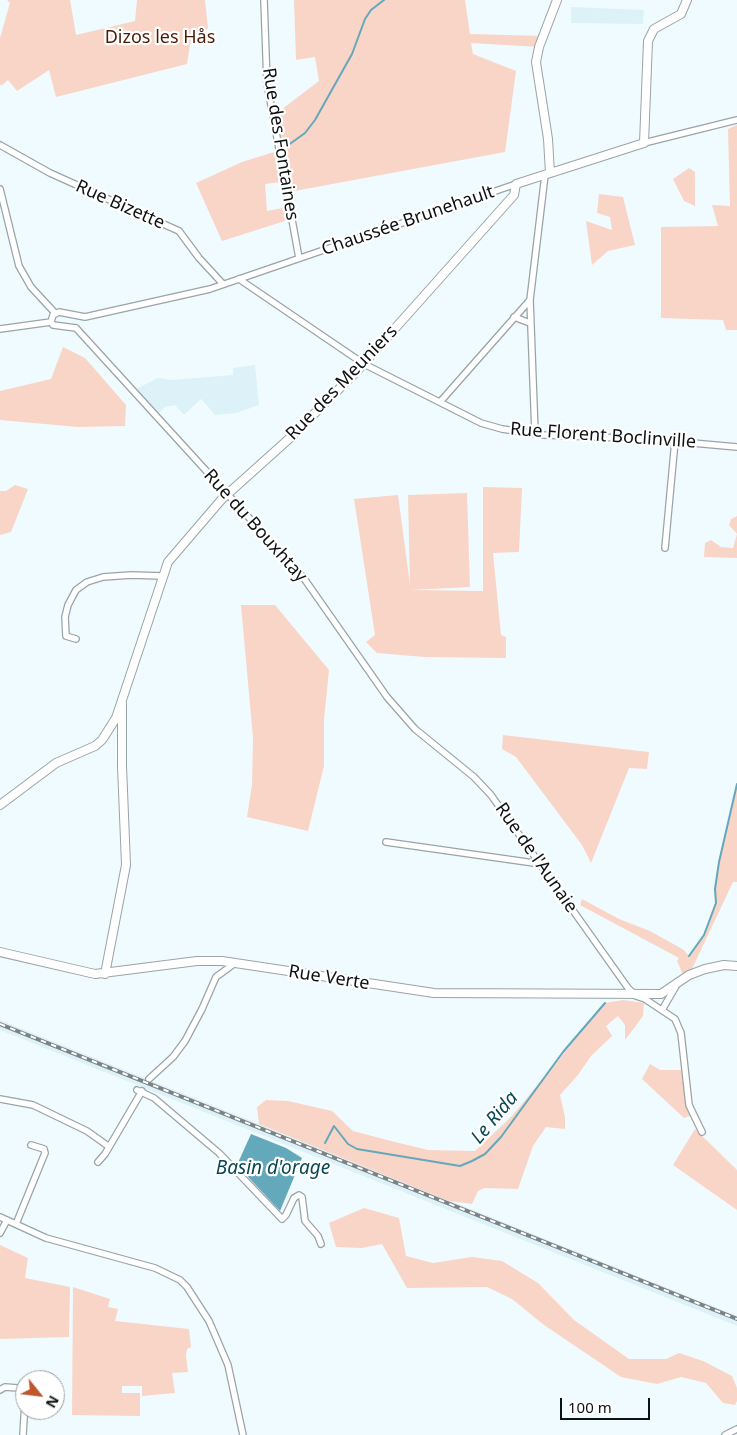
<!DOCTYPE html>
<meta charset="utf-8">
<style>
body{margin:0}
#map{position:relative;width:737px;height:1435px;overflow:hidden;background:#f0fbff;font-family:"Noto Sans",sans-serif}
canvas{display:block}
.north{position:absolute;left:15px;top:1370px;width:50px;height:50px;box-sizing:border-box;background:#fff;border:1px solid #9ea0a0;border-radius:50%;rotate:119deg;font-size:14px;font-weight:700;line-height:20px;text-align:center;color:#0d1112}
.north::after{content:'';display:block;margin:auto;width:18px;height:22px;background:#be572d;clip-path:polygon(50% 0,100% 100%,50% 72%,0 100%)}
.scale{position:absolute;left:560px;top:1398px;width:90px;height:22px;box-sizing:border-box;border:2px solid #0d1112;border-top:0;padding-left:6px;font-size:15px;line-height:18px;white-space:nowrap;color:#0d1112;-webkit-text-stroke:4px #fff;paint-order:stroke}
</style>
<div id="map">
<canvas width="737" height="1435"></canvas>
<div class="north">N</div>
<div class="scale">100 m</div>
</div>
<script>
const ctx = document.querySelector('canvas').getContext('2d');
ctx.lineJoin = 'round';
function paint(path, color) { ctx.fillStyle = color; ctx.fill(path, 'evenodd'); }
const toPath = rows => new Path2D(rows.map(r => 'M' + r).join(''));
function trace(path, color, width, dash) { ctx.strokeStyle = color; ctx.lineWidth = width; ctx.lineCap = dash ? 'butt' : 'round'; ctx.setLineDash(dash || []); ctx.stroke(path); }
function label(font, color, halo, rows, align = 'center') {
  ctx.font = font + ' "Noto Sans",sans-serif'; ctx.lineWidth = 4.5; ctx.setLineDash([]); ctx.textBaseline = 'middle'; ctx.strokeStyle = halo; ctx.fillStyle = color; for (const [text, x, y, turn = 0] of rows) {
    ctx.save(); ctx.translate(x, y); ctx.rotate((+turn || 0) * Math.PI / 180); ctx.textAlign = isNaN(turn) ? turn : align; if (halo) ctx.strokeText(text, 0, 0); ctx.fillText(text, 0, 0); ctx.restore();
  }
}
paint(toPath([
 [571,7,644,10,643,24,571,23],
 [255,365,259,405,236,413,215,415,201,399,184,415,175,405,165,407,158,414,136,389,158,378,172,380,233,375,233,368],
 [0,1020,737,1316,737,1326,0,1030]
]), '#ddf2f8');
paint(toPath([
 [7,0,70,0,76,35,135,21,137,0,205,0,208,28,190,44,187,64,56,97,49,70,17,91,8,80,1,86,0,84,0,38,10,3],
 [294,0,465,0,470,34,543,36,539,47,471,43,473,54,516,71,505,152,289,192,273,116,319,81,315,57,296,60],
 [737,125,737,330,726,330,723,320,661,318,661,227,718,226,712,205,730,206,728,129],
 [274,152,280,182,265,184,267,211,283,208,288,220,222,241,196,183,242,162],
 [689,168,695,172,695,206,684,201,673,179],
 [599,194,623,197,635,245,608,251,592,265,586,221,612,230,610,217,597,213],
 [63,347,85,358,126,405,125,426,78,427,0,420,0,391,51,379],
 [15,485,28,489,11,532,0,535,0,491,6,491],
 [483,487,522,488,519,552,493,553,501,635,506,637,506,658,424,657,377,653,366,642,375,635,354,499,398,495,410,585,408,495,467,493,470,587,410,590,483,591],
 [737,516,737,558,704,557,705,543,711,540,721,547,733,548,737,534,729,525,731,519],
 [241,605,275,605,329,670,324,720,324,766,308,831,247,817,252,785,253,738],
 [503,735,649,752,647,769,629,768,591,863,582,845,516,757,502,749],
 [737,784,737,882,733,882,691,971,683,975,677,961,679,958,580,905,582,899,619,919,650,931,684,950,689,956,704,935,716,903,715,889,719,862],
 [623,1000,644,1003,643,1016,625,1040,625,1025,618,1016,606,1026,612,1036,591,1056,578,1075,560,1095,565,1117,565,1129,546,1127,533,1146,518,1189,485,1188,478,1191,472,1204,449,1201,259,1124,257,1107,266,1100,288,1101,332,1111,353,1131,391,1141,428,1150,475,1151,512,1116,605,1003],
 [650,1064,660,1070,681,1070,690,1116,684,1118,642,1079],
 [695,1129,737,1170,737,1210,673,1165],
 [364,1208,399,1218,406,1256,433,1263,472,1257,502,1261,538,1283,574,1320,629,1359,666,1359,679,1353,703,1361,732,1376,737,1388,737,1401,735,1405,723,1403,706,1383,681,1377,657,1384,621,1377,544,1325,512,1299,487,1287,407,1288,382,1244,362,1248,336,1247,329,1223],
 [0,1245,28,1258,25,1278,70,1287,69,1337,0,1339],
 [73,1287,110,1299,108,1307,118,1309,115,1321,189,1329,191,1347,187,1349,186,1355,188,1372,172,1373,175,1393,142,1396,142,1386,122,1386,122,1393,140,1393,140,1416,72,1415]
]), '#f9d5c7');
paint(toPath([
 [251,1134,286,1148,302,1158,280,1211,237,1165]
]), '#63a8bb');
trace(toPath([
 [287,146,305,133,315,120,352,54,365,19,371,10,384,0],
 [689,956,704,935,716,903,715,889,719,862,737,784],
 [325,1143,334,1126,348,1144,357,1149,460,1166,472,1161,485,1154,501,1137,563,1052,605,1003]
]), '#63a8bb', 2);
const minor = toPath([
 [264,0,267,83,299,258],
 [644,143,737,120],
 [0,145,50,173,179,231,199,258,223,284],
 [0,189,19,266,31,287,55,313],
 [239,279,364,364,481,423,502,429,544,435,648,439,737,447],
 [514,317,530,323],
 [76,328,303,577,387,697,415,729,474,777,491,795,628,988,636,996,645,999,675,1019,681,1033,689,1105,702,1132],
 [76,328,53,325,51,322,53,315,59,312,85,317,210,289,516,184],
 [0,329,51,322],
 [440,402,530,300],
 [535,433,530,300,545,175],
 [665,548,675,441],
 [76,639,66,636,65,617,68,605,76,590,87,582,103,577,131,575,162,576],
 [386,842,541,864],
 [662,1010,676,986],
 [149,1079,173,1057,185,1041,202,1009,216,977,235,963],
 [137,1090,154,1098,219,1153,282,1219,286,1215,294,1198,299,1195,302,1197,305,1221,318,1236,321,1244],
 [0,1099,33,1105,87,1131,108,1146],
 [98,1162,105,1154,142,1091],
 [0,1217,46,1238,155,1268,180,1280,187,1287,209,1321,228,1365,243,1435],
 [16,1224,45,1153,44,1149,31,1145],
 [0,1233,7,1220],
 [0,1390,5,1387,18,1388,23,1391,25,1396],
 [23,1435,25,1401],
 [725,1435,737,1429]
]);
const tertiary = toPath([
 [550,173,548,139,536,62,539,47,557,0],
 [0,805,56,763,95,746,102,740,116,718,168,562,222,499,291,437,357,371,514,195,516,184,644,143,648,41,654,29,681,14,687,0],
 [0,952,95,974,197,961,222,961,434,993,661,994,689,975,705,969,724,965,737,966],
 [105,974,126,865,122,766,122,704]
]);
trace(minor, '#99a4a8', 8);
trace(tertiary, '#99a4a8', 10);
trace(minor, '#fff', 5.5);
trace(tertiary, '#fff', 8);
const rail = toPath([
 [0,1024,737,1319]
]);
trace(rail, '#7c8386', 4);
trace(rail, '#fff', 2, [5.5]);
label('18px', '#4c1903', '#fff', [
 ["Dizos les Hås",160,38]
]);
label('18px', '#0d1112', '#fff', [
 ["Rue des Fontaines",280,144,81],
 ["Rue Bizette",120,205,24],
 ["Chaussée Brunehault",408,221,-19],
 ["Rue des Meuniers",342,383,-46],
 ["Rue Florent Boclinville",603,436,4],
 ["Rue du Bouxhtay",255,526,48],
 ["Rue de l'Aunaie",536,858,55],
 ["Rue Verte",329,978,9]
]);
label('italic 19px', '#084756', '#fff', [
 ["Le Rida",495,1118,-50],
 ["Basin d'orage",273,1169]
]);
</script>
